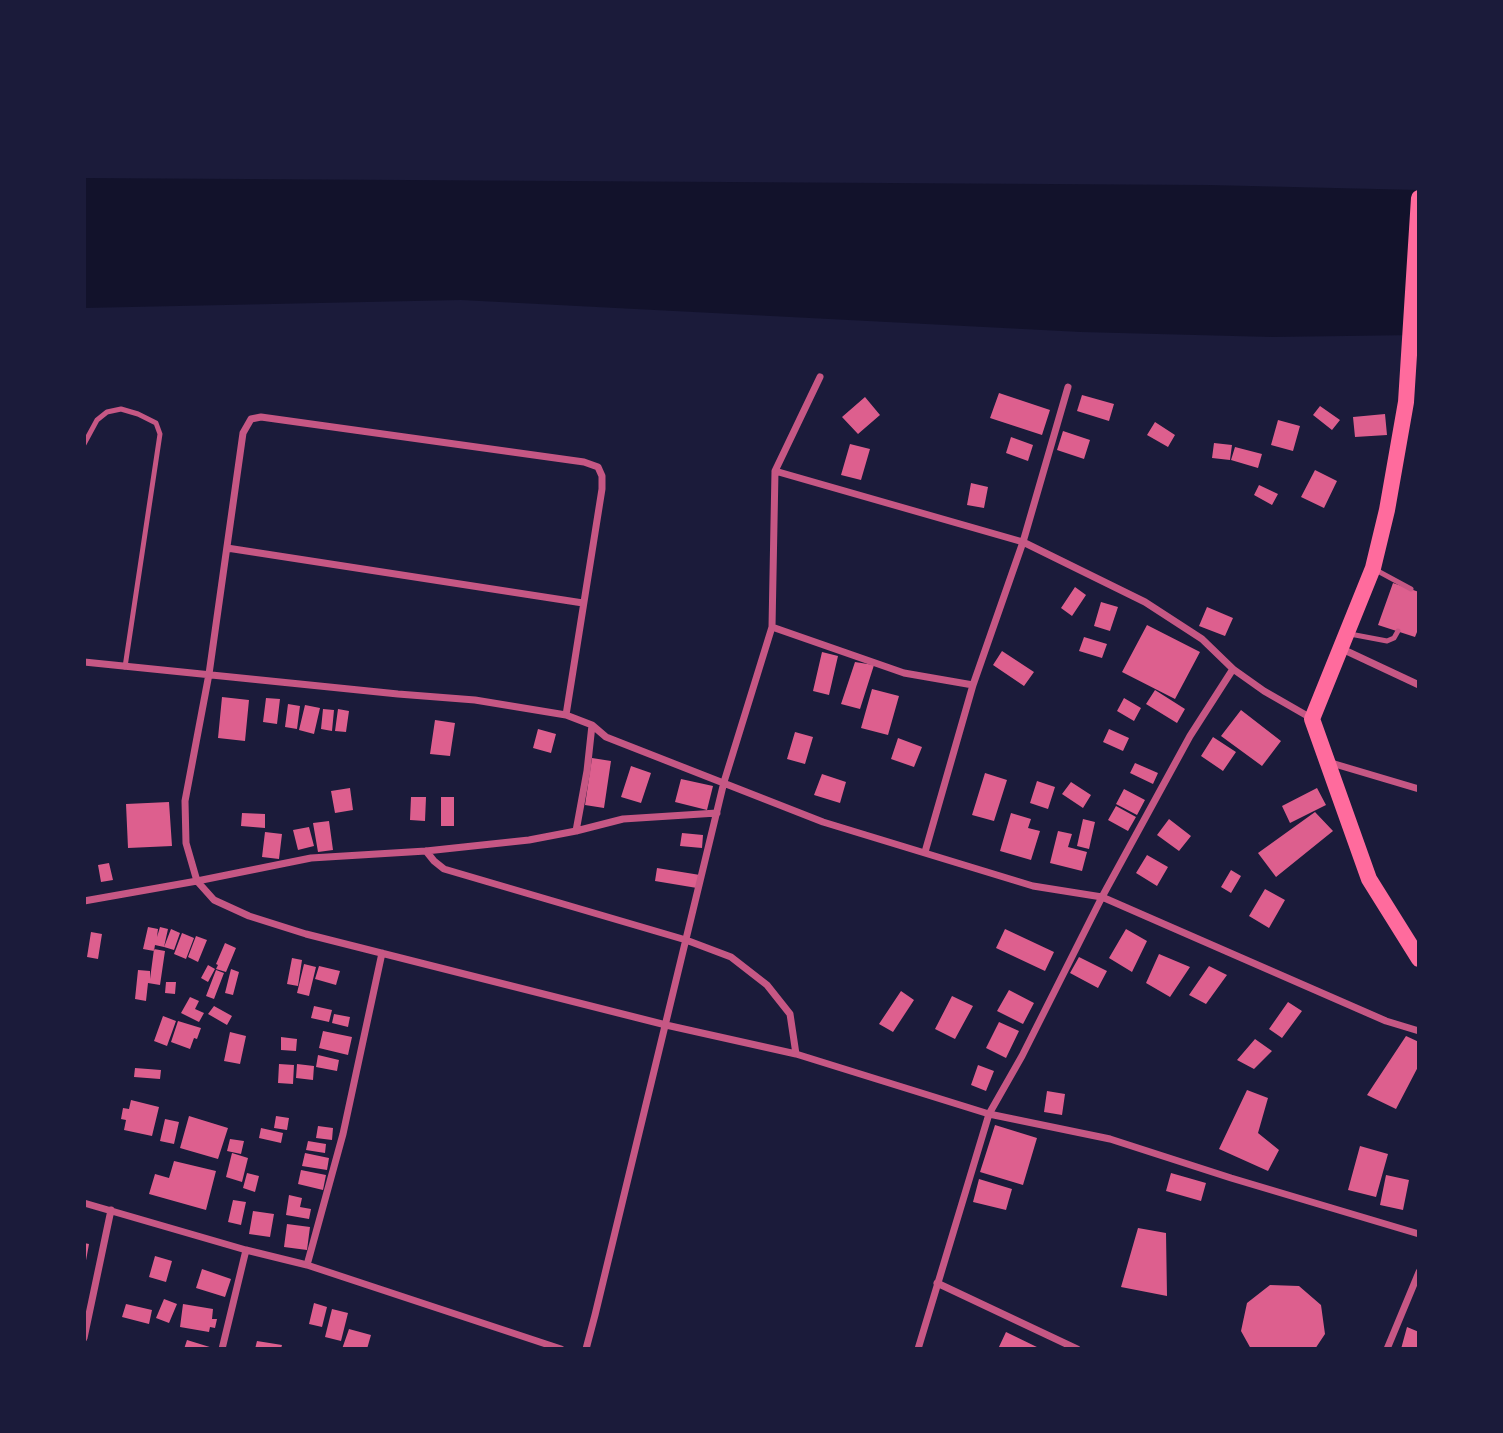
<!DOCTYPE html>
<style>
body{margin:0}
#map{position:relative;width:1503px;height:1433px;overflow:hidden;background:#1b1b3a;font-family:"Exo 2",sans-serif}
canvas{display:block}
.frame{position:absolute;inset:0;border:86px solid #1b1b3a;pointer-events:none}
</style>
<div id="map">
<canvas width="1503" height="1433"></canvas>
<div class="frame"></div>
</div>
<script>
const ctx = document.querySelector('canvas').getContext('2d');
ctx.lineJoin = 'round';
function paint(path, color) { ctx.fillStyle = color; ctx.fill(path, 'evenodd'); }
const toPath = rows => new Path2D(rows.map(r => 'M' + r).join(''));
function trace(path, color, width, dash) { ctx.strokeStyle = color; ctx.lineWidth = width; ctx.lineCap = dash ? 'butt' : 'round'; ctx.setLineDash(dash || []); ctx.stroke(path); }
paint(toPath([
 [84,178,1209,185,1419,190,1419,335,1272,337,1081,332,461,300,84,308]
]), '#12122b');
paint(toPath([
 [999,393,1050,410,1042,435,990,418],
 [1082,395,1114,404,1109,421,1077,411],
 [865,397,880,415,858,434,842,417],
 [1320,406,1340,420,1332,430,1313,415],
 [1385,414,1387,435,1355,437,1353,417],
 [1278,420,1300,426,1293,451,1271,445],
 [1155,422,1175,435,1168,447,1147,435],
 [1063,431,1090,440,1084,459,1057,450],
 [1011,437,1033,445,1028,461,1006,453],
 [1214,443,1232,445,1230,460,1212,458],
 [850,444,870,449,861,480,841,475],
 [1235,447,1262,454,1258,468,1231,460],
 [1315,470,1337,481,1324,508,1301,497],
 [971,483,988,487,984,508,967,505],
 [1259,485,1278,494,1272,505,1254,495],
 [1393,583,1419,592,1419,627,1415,637,1378,625],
 [1075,587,1086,595,1072,616,1061,608],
 [1101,602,1118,607,1110,631,1094,626],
 [1207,607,1233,618,1225,636,1199,626],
 [1147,625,1200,652,1175,699,1122,672],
 [1084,637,1107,644,1102,658,1079,651],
 [1002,651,1034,672,1024,686,993,665],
 [822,652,838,656,829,695,813,691],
 [855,662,874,665,860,709,841,704],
 [872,689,899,696,888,735,861,728],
 [1155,690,1185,709,1177,723,1146,704],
 [222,697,249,700,245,741,218,738],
 [266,698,280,699,277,724,263,722],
 [1124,698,1141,708,1134,721,1117,711],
 [288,704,300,706,297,729,285,727],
 [305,705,320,708,314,734,299,730],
 [323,709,334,710,332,731,321,729],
 [338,709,349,711,346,732,335,731],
 [1241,710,1281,741,1262,766,1221,736],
 [435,720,455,723,450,756,430,754],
 [538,729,556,734,551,753,533,748],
 [1109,729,1129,738,1123,751,1103,742],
 [795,732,813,737,805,764,787,759],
 [1213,737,1236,752,1223,771,1201,756],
 [898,738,922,747,914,767,891,759],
 [592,758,611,761,604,808,585,805],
 [1135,763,1158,773,1153,784,1130,773],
 [631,766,651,773,641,803,621,797],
 [985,773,1007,780,994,821,972,815],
 [822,774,846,782,840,803,814,795],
 [681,779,713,786,707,810,675,802],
 [1037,781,1055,787,1048,809,1030,803],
 [1071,782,1091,795,1083,808,1062,794],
 [350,788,353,810,335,813,331,791],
 [1317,788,1326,805,1290,823,1282,806],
 [1124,789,1145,800,1137,815,1116,804],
 [411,797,426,797,425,821,410,820],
 [441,797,454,797,454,826,441,826],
 [169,802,172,846,128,848,126,804],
 [1116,806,1136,817,1128,831,1108,820],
 [1315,812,1333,831,1276,877,1258,853],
 [242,813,265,814,265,828,241,826],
 [1011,813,1031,819,1028,828,1040,831,1031,860,1000,851],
 [1083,819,1095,822,1089,849,1077,846],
 [1169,819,1191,836,1179,851,1157,835],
 [329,821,333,850,318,852,313,823],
 [309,827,314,846,298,850,293,830],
 [1058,831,1072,834,1068,847,1087,852,1082,871,1050,863],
 [265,832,282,834,279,859,262,857],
 [682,833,703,835,702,848,680,846],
 [1147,855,1168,867,1157,886,1136,873],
 [109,863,113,880,101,882,98,865],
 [657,868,700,875,697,888,655,881],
 [1231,870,1241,876,1231,893,1221,887],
 [1265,889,1285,900,1269,928,1249,916],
 [148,927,158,929,157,937,160,927,168,929,164,947,155,945,154,951,143,949],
 [171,929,180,933,174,950,164,947],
 [1005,929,1054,952,1045,971,996,948],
 [1126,929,1147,941,1132,972,1109,958],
 [91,932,102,934,98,959,87,957],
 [182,933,194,938,186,959,174,954],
 [196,936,207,940,198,962,188,957],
 [225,943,236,948,226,972,216,969,218,965,216,964],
 [154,949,165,951,160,985,148,983,146,1001,135,999,138,970,150,971,150,979],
 [1159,954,1190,967,1170,997,1146,983],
 [1079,957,1107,971,1098,988,1070,973],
 [292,958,302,960,298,986,287,984],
 [304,964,316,967,309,996,297,993],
 [208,965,215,969,208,982,201,978],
 [319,966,340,971,336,985,315,979],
 [1209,966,1227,975,1206,1004,1189,995],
 [231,969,239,972,233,995,225,993],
 [216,970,224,973,214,999,206,996],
 [166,982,176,982,175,994,165,993],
 [1009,990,1034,1003,1023,1024,997,1011],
 [901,991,914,1000,893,1032,879,1024],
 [952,996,973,1006,955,1039,935,1029],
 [190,997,199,1001,195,1009,204,1013,199,1022,181,1013],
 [1288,1002,1302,1011,1282,1038,1269,1029],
 [214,1006,232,1016,227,1025,208,1014],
 [314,1006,332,1010,329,1022,311,1018],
 [334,1014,350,1017,348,1027,332,1023],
 [163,1016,176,1021,167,1046,154,1041],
 [178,1021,201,1028,197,1039,194,1038,190,1049,171,1042],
 [999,1022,1019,1031,1006,1058,986,1048],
 [323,1031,352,1037,348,1055,319,1048],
 [230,1032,246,1036,240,1064,224,1061],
 [1406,1036,1419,1042,1419,1065,1396,1109,1367,1095],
 [281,1037,297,1039,296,1051,281,1050],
 [1255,1039,1272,1051,1254,1069,1237,1060],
 [318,1055,339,1060,337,1071,316,1067],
 [279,1064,294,1065,293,1084,278,1083],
 [297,1064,314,1066,313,1080,296,1078],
 [978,1065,994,1071,986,1091,971,1085],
 [135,1068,161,1070,160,1079,134,1077],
 [1247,1090,1268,1098,1258,1133,1279,1150,1268,1171,1219,1149],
 [1047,1091,1065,1094,1062,1115,1044,1112],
 [131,1100,159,1107,152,1136,124,1130,126,1120,121,1119,123,1108,129,1109],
 [189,1116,228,1128,218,1159,180,1148],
 [276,1116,289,1118,287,1130,274,1128],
 [165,1119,179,1122,174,1144,160,1141],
 [995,1125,1037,1138,1023,1185,980,1172],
 [318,1126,333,1128,332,1140,316,1138],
 [261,1128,283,1133,281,1143,259,1138],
 [230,1139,244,1141,241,1154,227,1151],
 [308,1141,326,1144,325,1153,306,1150],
 [1360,1146,1388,1154,1376,1197,1348,1190],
 [232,1153,248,1158,242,1182,226,1177],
 [305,1153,329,1158,327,1170,302,1166],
 [174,1161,216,1171,206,1210,149,1194,155,1174,169,1178],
 [301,1170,326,1175,323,1190,298,1184],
 [247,1173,259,1176,255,1192,243,1188],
 [1171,1173,1206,1183,1201,1201,1166,1191],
 [1386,1175,1409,1180,1403,1210,1380,1205],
 [979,1179,1012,1189,1006,1210,973,1202],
 [289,1195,302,1198,300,1207,311,1209,309,1219,286,1215],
 [233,1200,246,1202,241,1225,228,1222],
 [253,1211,274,1214,270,1237,249,1234],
 [287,1224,310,1227,307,1250,284,1247],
 [1138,1228,1166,1233,1167,1296,1121,1287],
 [84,1243,89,1244,85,1266,84,1266],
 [155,1256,172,1261,166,1282,149,1277],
 [202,1269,231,1279,225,1297,196,1288],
 [1270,1285,1299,1286,1321,1305,1325,1334,1315,1349,1251,1349,1241,1331,1247,1303],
 [164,1299,177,1304,169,1323,156,1318],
 [314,1303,327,1307,322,1327,309,1324],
 [126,1304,152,1310,149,1324,122,1317],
 [183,1304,213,1309,212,1319,217,1319,215,1328,210,1327,209,1332,180,1327],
 [332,1309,348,1313,341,1341,325,1337],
 [1407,1327,1419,1332,1419,1349,1401,1349],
 [349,1329,371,1335,367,1349,342,1349],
 [1006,1332,1041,1349,998,1349],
 [187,1340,213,1348,213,1349,184,1349],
 [257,1341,282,1345,281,1349,255,1349]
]), '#dd5f8e');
trace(toPath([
 [84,444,97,420,107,412,121,409,138,414,156,423,160,434,125,667],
 [1374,569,1411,589],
 [1350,634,1387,641,1394,638,1398,631]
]), '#c65784', 5);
trace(toPath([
 [775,471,1023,542,1145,602,1202,639,1233,669,1264,691,1311,718],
 [227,548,583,603],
 [772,627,904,673,973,685],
 [1340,648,1419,685],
 [84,662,398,694,475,700,566,715,592,725,606,737,823,822,1033,886,1102,897,1386,1021,1419,1031],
 [566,715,602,489,602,476,598,467,584,462,261,417,251,419,243,433,209,674,185,801,186,843,197,881,214,900,249,916,306,934,666,1025,796,1054,989,1114,1110,1139,1231,1178,1419,1234],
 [1328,762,1419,789],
 [576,831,587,771,592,725],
 [426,851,434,861,444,869,686,940,731,957,767,985,790,1014,796,1054],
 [925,852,973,685,1023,542,1068,387],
 [84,901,197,881,311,858,426,851,529,840,576,831,623,819,717,813],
 [84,1203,246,1250,307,1265,561,1349],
 [307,1265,343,1134,382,953],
 [937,1283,1077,1349],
 [84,1338,111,1210],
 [222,1349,246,1250],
 [586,1349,595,1315,724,782,772,627,775,471,820,377],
 [918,1349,989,1114,1022,1056,1102,897,1190,736,1233,669],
 [1387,1349,1419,1272]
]), '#c65784', 7);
trace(toPath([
 [1419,198,1406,402,1387,510,1373,568,1312,719,1369,879,1419,959]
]), '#ff6b9d', 16);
</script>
